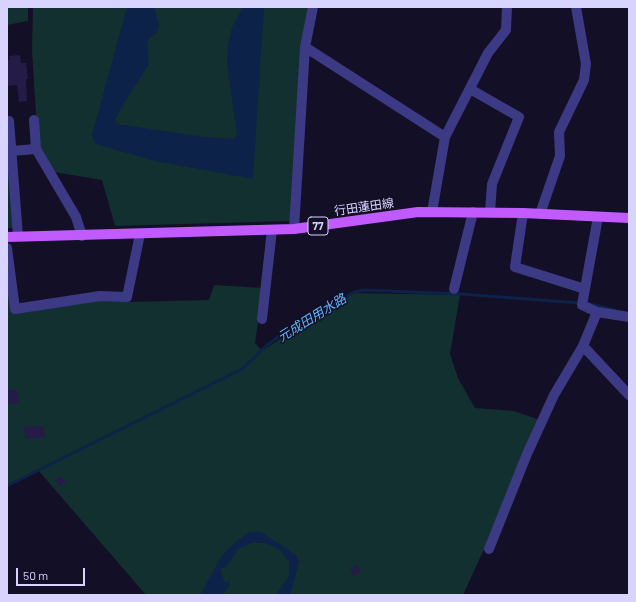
<!DOCTYPE html>
<meta charset="utf-8">
<style>
body{margin:0}
#map{position:relative;width:636px;height:602px;overflow:hidden;background:#130f26;font-family:Barlow,sans-serif}
canvas{display:block}
.frame{position:absolute;inset:0;border:8px solid #d9d4ff;pointer-events:none}
.scale{position:absolute;left:16px;top:568px;width:69px;height:18px;box-sizing:border-box;border:2px solid #d9d4ff;border-top:0;padding-left:5px;font-size:12px;line-height:14px;white-space:nowrap;color:#d9d4ff;-webkit-text-stroke:3px #130f26;paint-order:stroke}
</style>
<div id="map">
<canvas width="636" height="602"></canvas>
<div class="frame"></div>
<div class="scale">50 m</div>
</div>
<script>
const ctx = document.querySelector('canvas').getContext('2d');
ctx.lineJoin = 'round';
function paint(path, color) { ctx.fillStyle = color; ctx.fill(path, 'evenodd'); }
const toPath = rows => new Path2D(rows.map(r => 'M' + r).join(''));
function trace(path, color, width, dash) { ctx.strokeStyle = color; ctx.lineWidth = width; ctx.lineCap = dash ? 'butt' : 'round'; ctx.setLineDash(dash || []); ctx.stroke(path); }
function label(font, color, halo, rows, align = 'center') {
  ctx.font = font + ' Barlow,"Noto Sans JP",sans-serif'; ctx.lineWidth = 3; ctx.setLineDash([]); ctx.textBaseline = 'middle'; ctx.strokeStyle = halo; ctx.fillStyle = color; for (const [text, x, y, turn = 0] of rows) {
    ctx.save(); ctx.translate(x, y); ctx.rotate((+turn || 0) * Math.PI / 180); ctx.textAlign = isNaN(turn) ? turn : align; if (halo) ctx.strokeText(text, 0, 0); ctx.fillText(text, 0, 0); ctx.restore();
  }
}
paint(toPath([
 [7,7,28,7,28,21,7,25],
 [33,7,309,7,290,221,115,226,102,180,54,172,38,146,32,50],
 [7,134,13,228,7,228],
 [7,279,11,312,103,298,130,302,209,300,214,285,263,288,255,343,262,351,328,307,354,293,460,295,450,354,458,378,475,408,514,411,540,420,512,488,463,595,146,595,38,470,7,485]
]), '#12302f');
paint(toPath([
 [127,7,154,7,159,26,156,34,149,38,147,43,149,64,123,105,115,120,117,124,204,137,234,139,237,135,227,63,228,45,232,27,243,7,264,7,253,179,155,161,96,144,94,141,92,135],
 [250,532,261,532,296,555,299,562,290,595,276,595,289,576,289,562,280,550,266,543,251,543,238,549,226,567,220,569,225,583,230,581,230,584,223,595,200,595,222,555,235,542]
]), '#0c2248');
trace(toPath([
 [590,304,615,310],
 [7,486,242,369,266,346,282,334,354,292,363,290,461,294,580,303]
]), '#0c2248', 3);
paint(toPath([
 [20,55,21,63,26,63,28,79,26,79,27,101,19,102,17,85,7,86,7,60,10,59,9,56],
 [7,390,17,390,19,403,7,404],
 [44,426,45,437,25,439,24,427],
 [60,476,66,482,60,486,55,480],
 [357,565,361,572,353,576,350,569]
]), '#241b47');
trace(toPath([
 [305,47,445,137],
 [470,89,519,117,492,184,490,212],
 [34,120,36,149,76,217,82,236],
 [9,121,18,236],
 [11,151,36,149],
 [432,212,445,137,488,53,506,30,507,7],
 [523,213,515,267,585,289],
 [540,214,560,156,559,132,584,80,586,64,576,7],
 [294,229,305,47,313,7],
 [7,248,15,309,100,296,127,297,140,234],
 [454,289,473,212],
 [597,312,582,305,598,217],
 [629,317,597,312,583,346,629,395],
 [262,319,272,230],
 [489,549,527,454,554,395,583,346]
]), '#3d3a85', 10);
trace(toPath([
 [7,237,294,229,418,212,523,213,629,218]
]), '#c25bff', 10);
for (const [x, y, w] of [
 [318,226,20]
]) { const box = new Path2D(); box.roundRect(x - w / 2, y - 9, w, 18, 3); ctx.fillStyle = '#130f26'; ctx.fill(box); trace(box, '#d9d4ff', 1); }
label('bold 11px', '#d9d4ff', null, [
 ["77",318,226]
]);
label('12px', '#d9d4ff', '#130f26', [
 ["行田蓮田線",364,207,-8]
]);
label('italic 13px', '#62b6ff', '#130f26', [
 ["元成田用水路",312,318,-32]
]);
</script>
